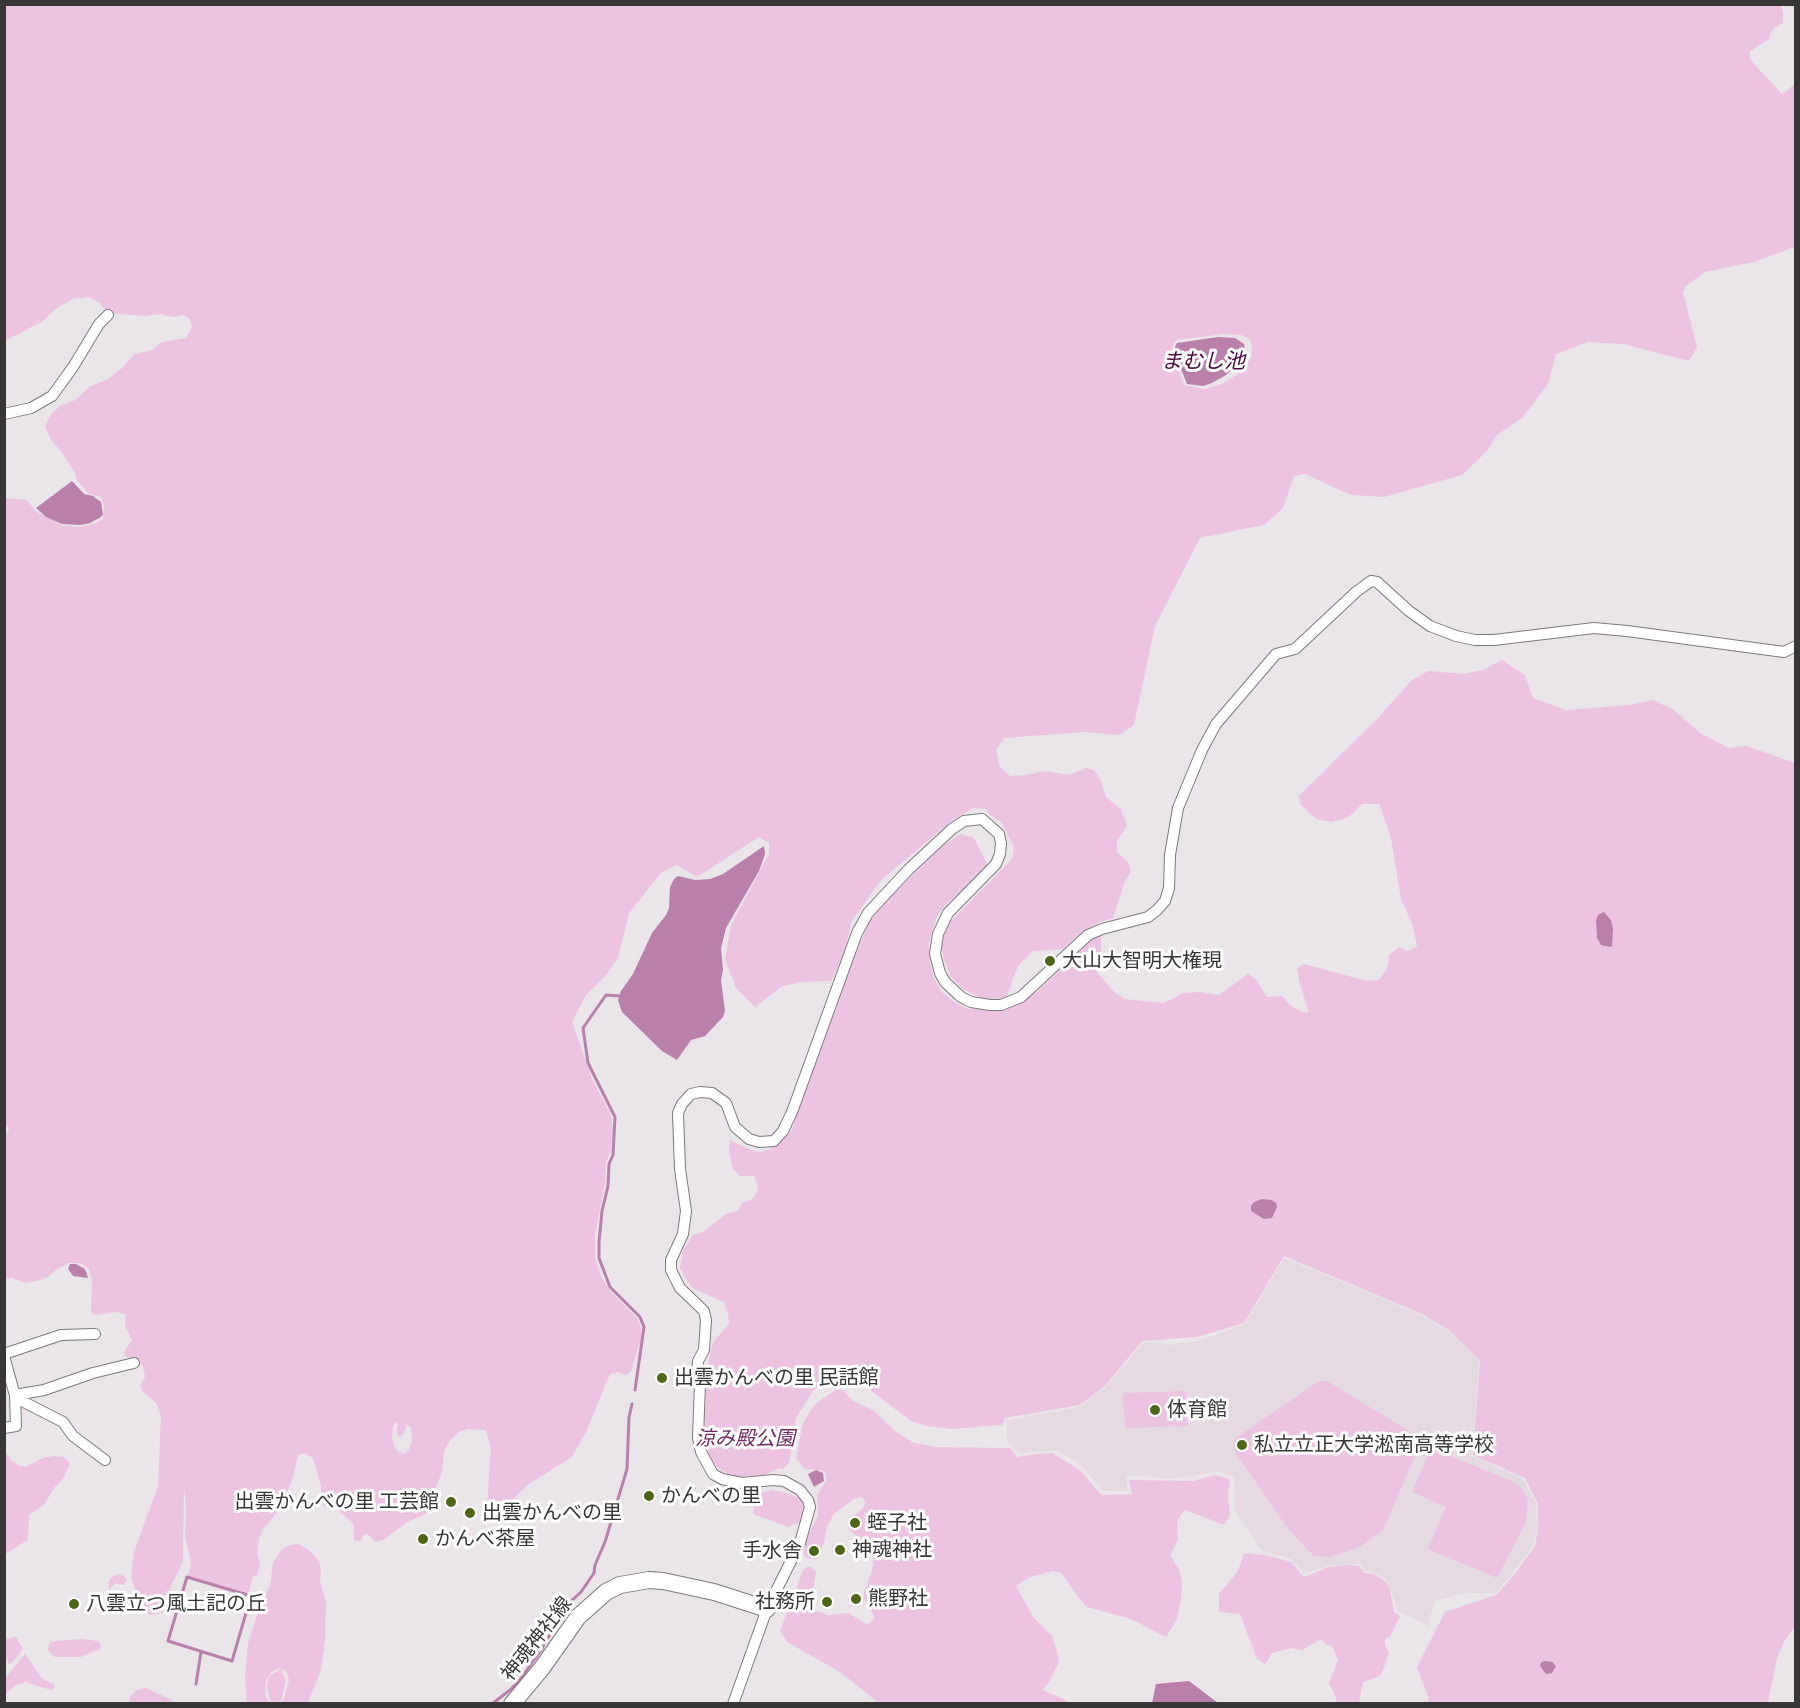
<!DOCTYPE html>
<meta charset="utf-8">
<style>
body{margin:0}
#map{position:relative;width:1800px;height:1708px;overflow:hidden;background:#eae5e9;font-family:"Zilla Slab",serif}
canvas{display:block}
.frame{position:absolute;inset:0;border:6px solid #383637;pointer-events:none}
</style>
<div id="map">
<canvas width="1800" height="1708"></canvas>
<div class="frame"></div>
</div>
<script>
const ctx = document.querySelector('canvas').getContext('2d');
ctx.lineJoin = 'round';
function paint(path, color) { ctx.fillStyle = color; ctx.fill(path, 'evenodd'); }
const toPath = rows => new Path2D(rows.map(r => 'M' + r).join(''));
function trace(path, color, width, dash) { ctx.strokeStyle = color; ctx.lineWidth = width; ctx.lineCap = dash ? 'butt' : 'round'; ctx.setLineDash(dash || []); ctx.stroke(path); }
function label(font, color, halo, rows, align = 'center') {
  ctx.font = font + ' "Zilla Slab","Noto Sans JP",serif'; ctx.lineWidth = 6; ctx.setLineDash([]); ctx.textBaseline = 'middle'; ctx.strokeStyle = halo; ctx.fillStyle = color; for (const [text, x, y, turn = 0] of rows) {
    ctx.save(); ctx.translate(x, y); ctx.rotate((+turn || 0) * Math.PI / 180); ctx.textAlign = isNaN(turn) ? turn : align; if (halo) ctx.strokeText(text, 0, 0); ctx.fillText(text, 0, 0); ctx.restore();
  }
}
paint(toPath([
 [1284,1258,1421,1315,1448,1331,1479,1361,1472,1456,1523,1479,1536,1503,1537,1528,1533,1545,1511,1575,1495,1593,1465,1593,1435,1601,1429,1620,1431,1627,1397,1611,1391,1589,1385,1578,1373,1572,1365,1571,1360,1564,1330,1565,1304,1574,1291,1559,1261,1550,1235,1510,1234,1478,1218,1471,1175,1479,1126,1475,1128,1491,1104,1491,1080,1464,1057,1450,1018,1453,1007,1441,1007,1420,1080,1407,1107,1386,1144,1342,1169,1345,1198,1341,1245,1324]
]), '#e5d9e2');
paint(toPath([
 [5,5,1781,5,1783,12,1783,23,1773,29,1768,40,1750,51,1750,59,1754,64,1782,94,1795,84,1795,247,1754,262,1705,272,1686,286,1683,292,1697,347,1689,361,1623,344,1588,342,1556,354,1548,384,1523,417,1496,436,1488,450,1462,475,1384,497,1351,495,1305,474,1294,476,1283,508,1264,525,1200,538,1155,626,1134,725,1119,735,1084,732,1004,738,996,750,1000,767,1010,776,1027,775,1044,771,1070,775,1086,768,1094,770,1101,781,1106,797,1121,809,1127,826,1117,841,1117,852,1128,862,1131,871,1124,884,1113,918,1097,923,1082,932,1063,949,1033,951,1018,966,1006,998,984,999,963,989,951,977,944,960,941,940,951,921,1012,859,1014,847,1001,822,991,816,986,809,973,808,954,819,881,880,851,922,845,952,831,981,800,982,781,987,755,1007,736,988,725,959,731,925,769,854,769,843,759,837,697,877,677,865,662,872,629,913,618,958,606,975,586,995,572,1022,592,1079,611,1115,613,1130,611,1150,606,1163,605,1183,595,1235,595,1258,602,1278,612,1293,637,1318,641,1328,641,1339,631,1371,626,1375,618,1372,610,1374,586,1432,572,1457,529,1484,490,1521,486,1519,491,1448,486,1430,468,1429,459,1432,450,1440,444,1452,442,1472,426,1514,409,1521,383,1540,376,1542,367,1534,364,1534,361,1541,354,1540,354,1525,347,1518,336,1508,324,1507,321,1497,321,1486,313,1458,305,1453,298,1455,292,1481,279,1510,263,1529,259,1539,257,1555,259,1559,260,1566,257,1575,253,1576,248,1595,188,1576,191,1563,185,1537,186,1507,184,1488,183,1561,168,1593,168,1610,153,1615,147,1614,136,1592,131,1577,134,1552,158,1486,161,1416,156,1403,142,1391,140,1386,145,1377,143,1366,139,1362,125,1356,124,1352,132,1340,125,1326,126,1314,116,1312,94,1315,91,1312,92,1279,89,1269,80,1263,69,1263,57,1269,48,1277,37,1281,25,1283,12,1278,5,1279,4,1139,9,1129,4,1122,5,498,27,500,35,511,64,526,79,527,94,524,103,519,104,506,101,497,89,494,76,479,75,473,62,453,51,440,45,426,51,414,60,406,75,400,89,387,108,379,122,368,134,354,152,350,162,342,186,338,192,326,189,318,183,315,173,317,161,314,144,316,107,313,100,303,88,297,73,299,57,308,43,321,5,341],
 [1223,334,1241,335,1248,338,1251,342,1252,356,1246,365,1235,376,1222,384,1205,389,1184,385,1172,350,1174,343,1177,340],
 [396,1422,398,1424,397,1430,398,1437,403,1435,407,1424,411,1428,412,1442,408,1451,405,1454,397,1451,392,1440,393,1427],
 [1502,660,1525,675,1533,698,1566,710,1630,705,1653,700,1674,710,1700,733,1729,748,1747,746,1795,763,1796,1625,1785,1640,1777,1658,1768,1703,1427,1703,1429,1699,1417,1667,1445,1612,1496,1595,1514,1575,1535,1546,1538,1529,1538,1504,1525,1478,1473,1455,1480,1361,1449,1330,1422,1314,1284,1256,1244,1323,1197,1337,1142,1341,1106,1385,1080,1405,1005,1418,1002,1425,951,1429,927,1426,911,1421,866,1387,841,1375,830,1375,813,1391,796,1418,789,1463,783,1469,780,1468,762,1476,737,1477,728,1475,716,1466,709,1456,704,1435,706,1391,708,1382,707,1376,710,1352,714,1341,729,1324,728,1313,724,1302,693,1288,686,1279,680,1268,683,1250,693,1235,703,1232,726,1214,738,1211,742,1203,752,1199,758,1191,757,1183,754,1176,740,1176,732,1168,729,1148,730,1140,753,1151,761,1152,770,1149,792,1130,798,1106,815,1066,845,980,869,923,882,904,945,844,961,834,974,838,987,864,978,877,946,904,937,916,929,942,930,962,934,978,942,992,953,1001,968,1009,1004,1010,1020,1003,1038,991,1090,941,1099,935,1101,936,1101,950,1097,959,1097,972,1113,991,1124,999,1164,1003,1183,993,1198,992,1219,995,1248,974,1256,979,1267,997,1282,996,1290,1005,1303,1013,1309,1012,1300,985,1297,968,1304,964,1367,981,1379,980,1387,969,1389,955,1399,947,1408,951,1417,946,1413,926,1401,899,1391,838,1379,804,1362,804,1349,817,1331,822,1316,819,1300,804,1299,796,1377,719,1412,680,1428,671,1465,674,1485,669],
 [1319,1381,1327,1381,1422,1439,1384,1529,1360,1547,1330,1557,1314,1556,1289,1530,1237,1455,1234,1448,1236,1438],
 [837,1389,843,1390,853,1401,873,1410,896,1432,914,1443,936,1447,1010,1448,1017,1457,1036,1454,1052,1453,1080,1470,1101,1495,1132,1494,1129,1480,1194,1481,1215,1475,1230,1479,1228,1496,1230,1515,1224,1525,1185,1510,1177,1521,1178,1540,1170,1555,1179,1570,1182,1582,1181,1599,1177,1619,1166,1637,1131,1619,1087,1607,1078,1597,1062,1573,1053,1571,1030,1577,1016,1586,1033,1617,1052,1636,1056,1648,1059,1662,1049,1682,1042,1690,1064,1699,1069,1703,879,1703,840,1672,787,1642,780,1631,803,1570,807,1567,811,1567,816,1572,811,1603,813,1610,829,1615,848,1613,868,1625,874,1619,873,1614,864,1599,864,1592,872,1571,874,1556,870,1547,850,1531,848,1525,851,1519,864,1507,865,1501,862,1497,854,1499,834,1514,827,1527,824,1542,817,1559,806,1558,801,1550,818,1516,817,1495,826,1481,826,1476,825,1472,820,1470,805,1469,796,1458,803,1423,814,1405],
 [1186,1391,1188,1426,1125,1428,1123,1393],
 [1431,1448,1518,1484,1528,1499,1526,1522,1497,1578,1428,1549,1446,1507,1412,1492],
 [5,1451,11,1460,20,1466,26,1467,43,1458,53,1456,64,1457,70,1463,63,1479,54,1488,44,1505,29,1515,28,1540,5,1554],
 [771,1490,784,1492,800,1498,805,1511,799,1524,794,1524,789,1527,753,1514,754,1495],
 [298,1544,309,1550,319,1561,321,1570,320,1581,326,1602,325,1641,321,1670,308,1703,281,1703,284,1699,289,1680,286,1671,279,1668,271,1672,266,1681,265,1696,270,1703,247,1703,245,1677,248,1643,260,1606,270,1586,273,1563,281,1550,288,1546],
 [1244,1553,1265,1555,1291,1562,1304,1577,1329,1567,1347,1565,1359,1566,1364,1573,1374,1574,1384,1580,1390,1589,1394,1612,1400,1616,1390,1637,1385,1639,1385,1645,1389,1652,1384,1668,1380,1676,1363,1682,1359,1703,1336,1703,1336,1698,1329,1683,1338,1660,1332,1646,1327,1645,1321,1639,1302,1650,1292,1648,1272,1653,1265,1664,1257,1659,1240,1614,1219,1612,1219,1594,1238,1571],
 [118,1574,124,1576,127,1580,125,1583,123,1585,115,1583,109,1590,109,1581,112,1577],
 [16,1637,23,1649,12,1663,9,1664,5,1654,5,1641,6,1639],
 [82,1639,98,1641,101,1646,100,1649,81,1657,55,1657,48,1651,49,1643,55,1641],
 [25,1654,42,1678,54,1685,55,1688,51,1690,25,1682,16,1685,5,1695,5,1678],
 [281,1669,286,1680,281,1701,273,1702,270,1700,267,1686,269,1676],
 [146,1688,170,1699,176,1703,130,1703,130,1697,137,1690]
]), '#ecc4e1');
paint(toPath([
 [1218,337,1235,338,1244,344,1247,356,1226,375,1212,383,1203,386,1187,384,1179,364,1175,347,1177,343],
 [72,481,84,494,93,496,101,502,103,514,101,517,90,523,80,525,62,524,46,517,36,508],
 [764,846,765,854,759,871,726,928,721,948,723,970,721,980,725,1011,723,1017,705,1036,691,1040,677,1060,662,1051,622,1012,618,1000,621,991,633,974,652,933,666,915,669,908,670,887,674,879,678,876,695,880,710,879,723,874],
 [1604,912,1611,920,1613,929,1612,946,1610,947,1601,945,1597,938,1596,920,1598,915],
 [1262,1199,1271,1200,1276,1203,1277,1207,1272,1218,1264,1219,1251,1211,1251,1206,1254,1202],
 [70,1264,76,1264,85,1269,88,1278,73,1276,68,1269],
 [816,1470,823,1473,824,1481,814,1487,808,1474],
 [1545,1661,1552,1662,1556,1666,1552,1673,1546,1674,1540,1666,1541,1662],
 [1189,1681,1218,1703,1152,1703,1156,1684]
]), '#b880aa');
trace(toPath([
 [621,996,606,995,583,1028,588,1063,615,1117,613,1155,609,1164,608,1186,602,1211,599,1242,599,1258,610,1287,640,1317,644,1327,635,1390],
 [187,1577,251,1596,232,1661,168,1641,187,1577],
 [196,1684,201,1652],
 [492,1704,510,1690,519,1681,541,1650,568,1604,581,1592,594,1573,595,1565,605,1542,627,1469,629,1417,632,1404]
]), '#b880aa', 3);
const minor = toPath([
 [4,414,31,408,52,396,73,367,99,324,108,315],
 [4,1354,61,1335,95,1334],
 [4,1356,14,1392,18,1399,63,1422,73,1436,105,1460],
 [4,1428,16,1426,15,1395,44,1390,93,1373,134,1363],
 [733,1704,767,1609,800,1543,810,1507,808,1500,800,1490,784,1481,773,1480,742,1483,722,1479,713,1474,701,1452,698,1438,700,1383,697,1375,698,1361,704,1350,706,1320,704,1311,680,1288,671,1270,671,1260,683,1234,686,1211,680,1169,678,1113,682,1104,691,1094,700,1092,712,1093,726,1103,735,1127,749,1139,759,1142,774,1141,783,1131,792,1112,857,933,868,913,908,870,952,829,964,821,982,819,999,834,1001,843,1000,854,996,864,948,913,938,934,935,954,940,973,945,982,961,997,971,1002,990,1005,1001,1005,1021,997,1088,935,1102,929,1148,917,1157,910,1165,901,1169,888,1170,855,1178,808,1202,750,1216,724,1276,654,1295,649,1356,592,1371,581,1377,582,1409,611,1430,626,1456,636,1475,640,1494,640,1594,628,1627,631,1784,652,1796,646]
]);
const secondary = toPath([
 [512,1704,542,1668,578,1617,606,1592,620,1585,649,1580,663,1581,714,1592,767,1609]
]);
trace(minor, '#7d797c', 12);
trace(secondary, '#7d797c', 18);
trace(minor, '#fff', 10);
trace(secondary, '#fff', 16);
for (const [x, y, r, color] of [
 [1050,961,6,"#4c6616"],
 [662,1378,6,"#4c6616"],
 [1155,1410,6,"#4c6616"],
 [1242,1445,6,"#4c6616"],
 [649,1496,6,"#4c6616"],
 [451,1502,6,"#4c6616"],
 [470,1513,6,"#4c6616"],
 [855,1523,6,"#4c6616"],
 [423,1539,6,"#4c6616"],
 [840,1550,6,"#4c6616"],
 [814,1551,6,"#4c6616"],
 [856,1599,6,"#4c6616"],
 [827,1602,6,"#4c6616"],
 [74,1604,6,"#4c6616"]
]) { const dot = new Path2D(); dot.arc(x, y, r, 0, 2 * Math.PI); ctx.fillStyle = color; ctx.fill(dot); trace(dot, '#fff', 2); }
label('20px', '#383637', '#fff', [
 ["大山大智明大権現",1062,961],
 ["出雲かんべの里 民話館",674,1378],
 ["体育館",1167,1410],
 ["私立立正大学淞南高等学校",1254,1445],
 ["かんべの里",661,1496],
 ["出雲かんべの里 工芸館",439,1502,"right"],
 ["出雲かんべの里",482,1513],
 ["蛭子社",867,1523],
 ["かんべ茶屋",435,1539],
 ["神魂神社",852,1550],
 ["手水舎",802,1551,"right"],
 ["熊野社",868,1599],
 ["社務所",815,1602,"right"],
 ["八雲立つ風土記の丘",86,1604]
], 'left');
label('italic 20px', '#6e2a60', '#fff', [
 ["涼み殿公園",745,1439]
]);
label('20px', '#383637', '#fff', [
 ["神魂神社線",537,1639,-52]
]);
label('italic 21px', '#4d0842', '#fff', [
 ["まむし池",1203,362]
]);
</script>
